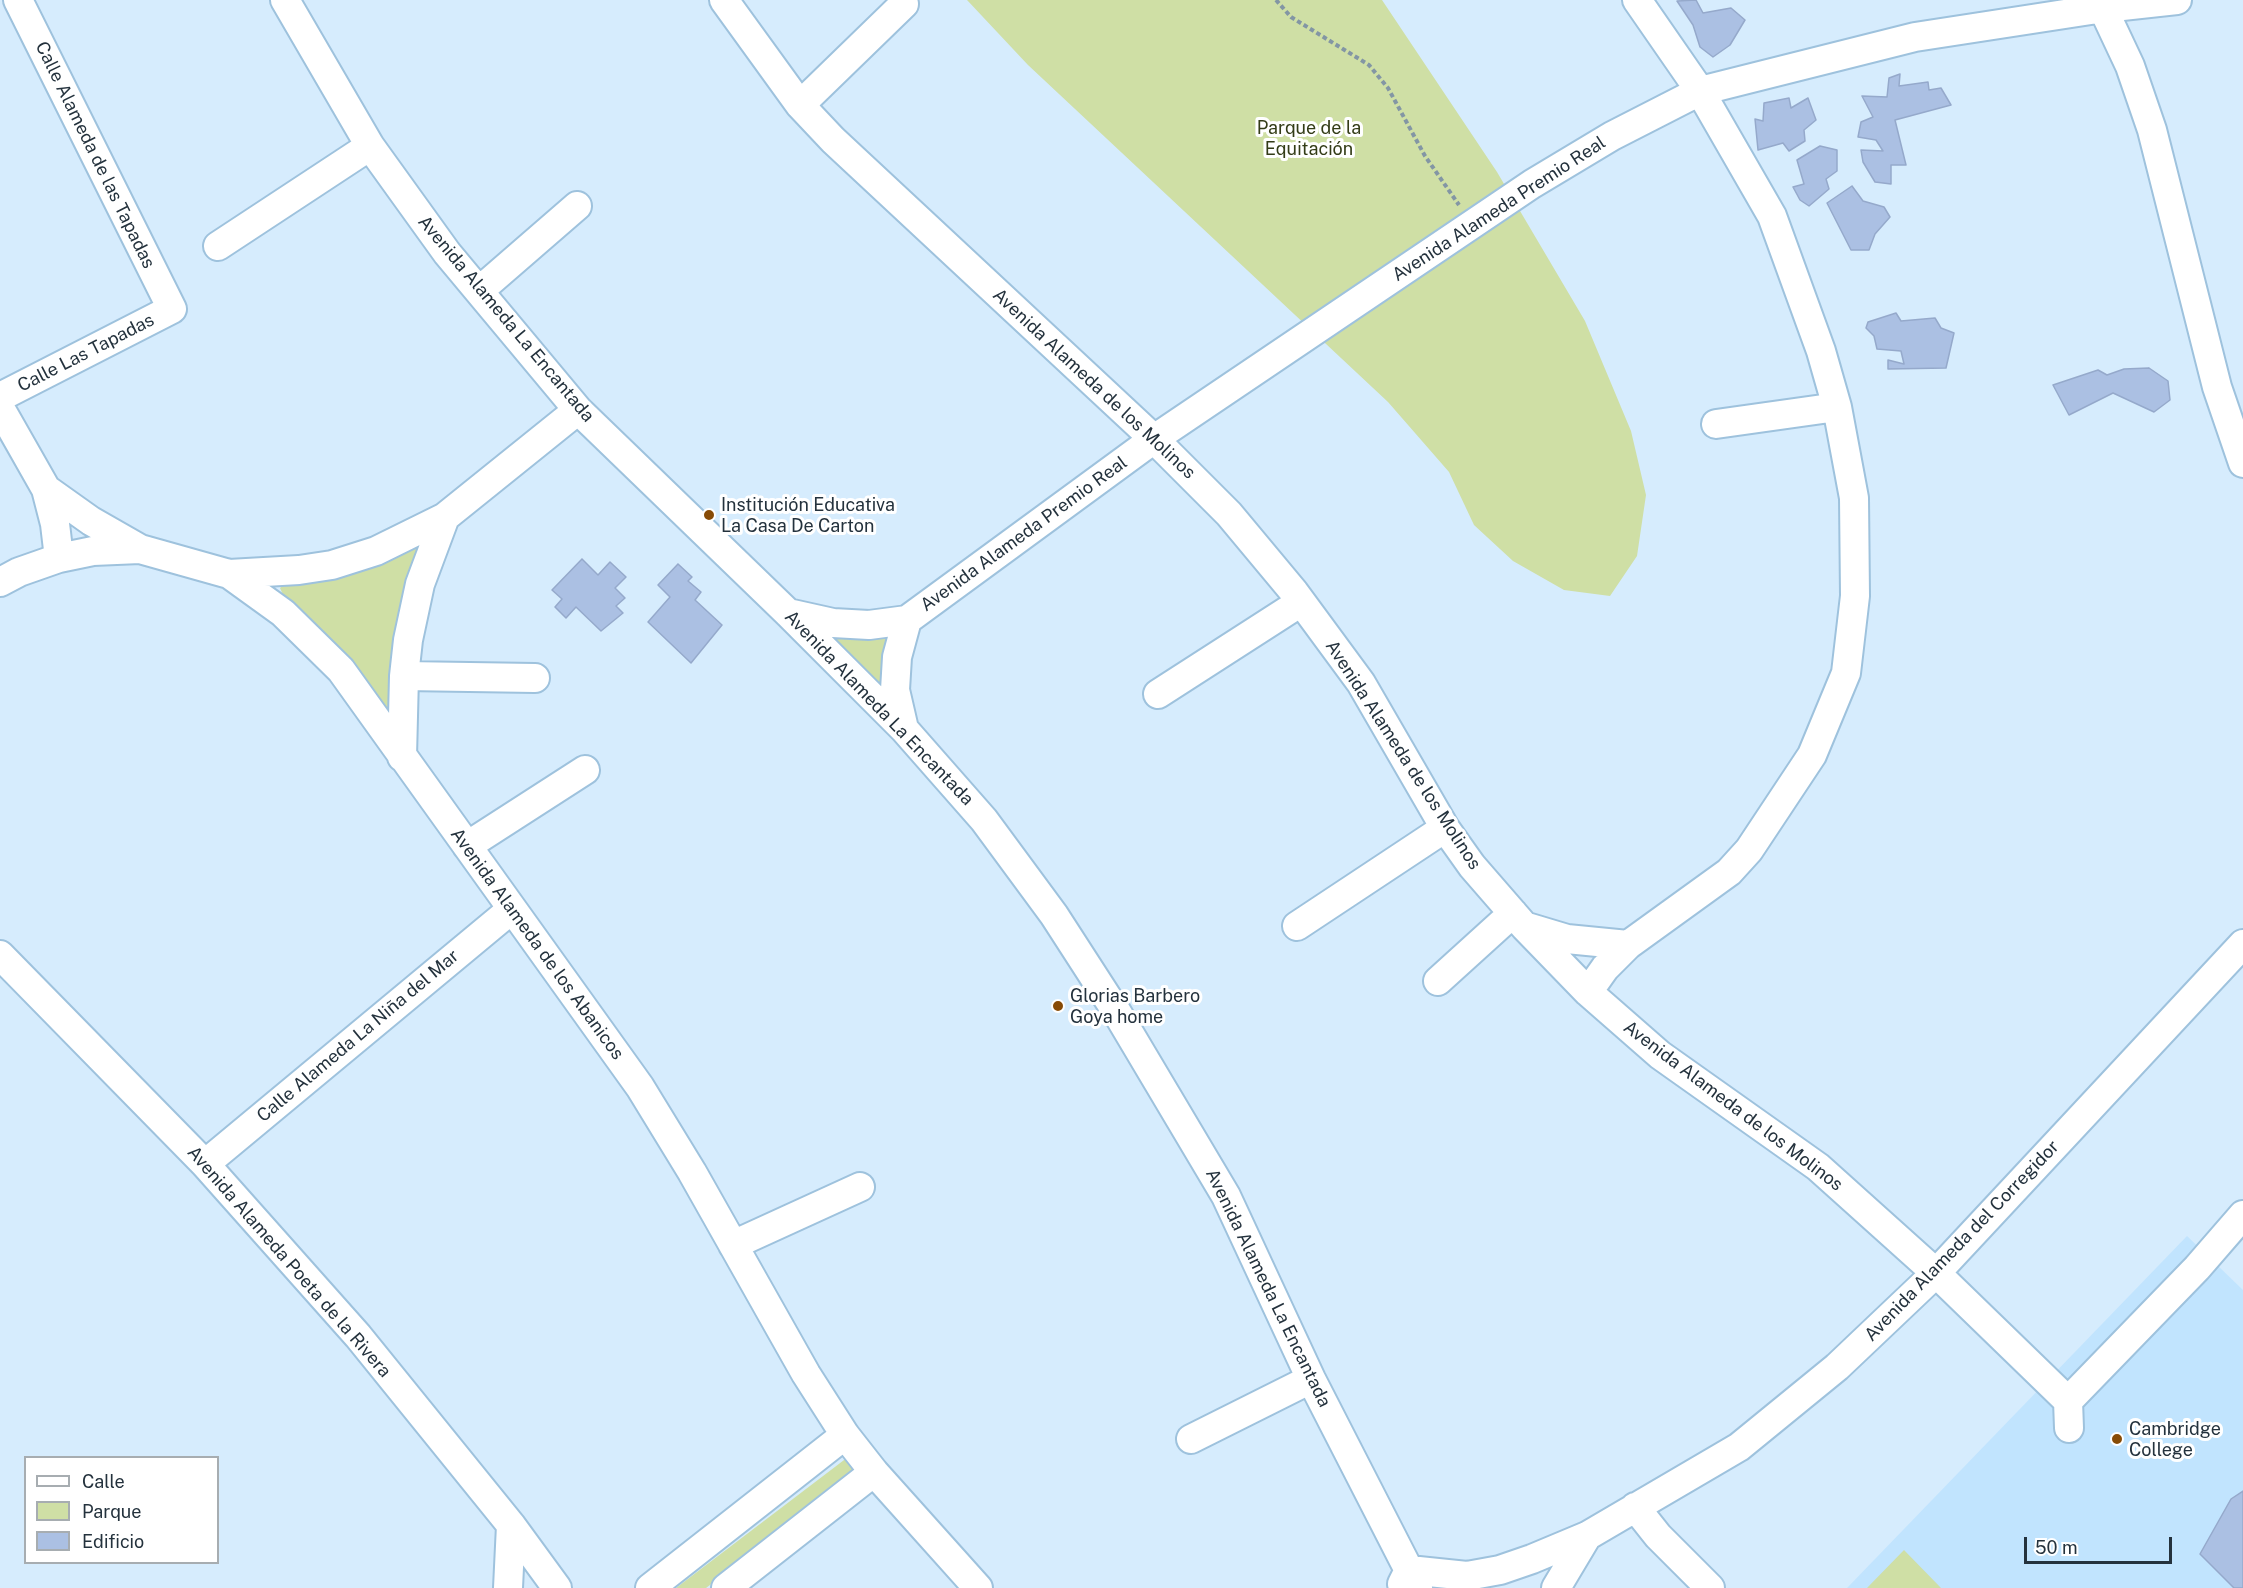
<!DOCTYPE html>
<meta charset="utf-8">
<style>
body{margin:0}
#map{position:relative;width:2243px;height:1588px;overflow:hidden;background:#d6ecfd;font-family:"Public Sans",sans-serif}
canvas{display:block}
.legend{position:absolute;left:24px;top:1456px;width:195px;height:108px;box-sizing:border-box;background:#fff;border:2px solid #a7adb1;margin:0;padding:8px 10px;list-style:none;font-size:18px;color:#24323d}
.legend li{display:flex;align-items:center;gap:12px;height:30px}
.legend b{width:30px;border:2px solid #a7adb1}
.scale{position:absolute;left:2024px;top:1537px;width:148px;height:27px;box-sizing:border-box;border:3px solid #24323d;border-top:0;padding-left:8px;font-size:18px;line-height:21px;white-space:nowrap;color:#24323d;-webkit-text-stroke:4px #fff;paint-order:stroke}
</style>
<div id="map">
<canvas width="2243" height="1588"></canvas>
<ul class="legend">
<li><b style="height:8px;background:#fff"></b>Calle</li>
<li><b style="height:16px;background:#cfdfa5"></b>Parque</li>
<li><b style="height:16px;background:#abc0e3"></b>Edificio</li>
</ul>
<div class="scale">50 m</div>
</div>
<script>
const ctx = document.querySelector('canvas').getContext('2d');
ctx.lineJoin = 'round';
function paint(path, color) { ctx.fillStyle = color; ctx.fill(path, 'evenodd'); }
const toPath = rows => new Path2D(rows.map(r => 'M' + r).join(''));
function trace(path, color, width, dash) { ctx.strokeStyle = color; ctx.lineWidth = width; ctx.lineCap = dash ? 'butt' : 'round'; ctx.setLineDash(dash || []); ctx.stroke(path); }
function label(font, color, halo, rows, align = 'center') {
  ctx.font = font + ' "Public Sans",sans-serif'; ctx.lineWidth = 6; ctx.setLineDash([]); ctx.textBaseline = 'middle'; ctx.strokeStyle = halo; ctx.fillStyle = color; for (const [text, x, y, turn = 0] of rows) {
    ctx.save(); ctx.translate(x, y); ctx.rotate((+turn || 0) * Math.PI / 180); ctx.textAlign = isNaN(turn) ? turn : align; if (halo) ctx.strokeText(text, 0, 0); ctx.fillText(text, 0, 0); ctx.restore();
  }
}
paint(toPath([
 [2187,1236,2243,1290,2243,1588,1847,1588]
]), '#c1e4fe');
paint(toPath([
 [967,0,1382,0,1497,172,1585,321,1631,431,1646,495,1637,556,1610,596,1564,590,1513,561,1474,525,1449,472,1388,402,1028,65],
 [422,536,391,713,384,711,285,599,280,588,289,580],
 [824,631,889,631,886,700],
 [848,1457,859,1471,706,1588,676,1588],
 [1904,1550,1941,1588,1867,1588]
]), '#cfdfa5');
const building = toPath([
 [1696,0,1703,13,1731,8,1745,20,1730,45,1713,57,1700,47,1693,25,1677,1,1696,0],
 [1900,74,1899,86,1928,82,1929,90,1941,88,1951,105,1895,120,1906,165,1891,165,1891,184,1875,182,1863,162,1861,150,1883,151,1876,140,1858,137,1861,122,1873,117,1862,96,1887,97,1889,78,1900,74],
 [1789,98,1791,108,1808,98,1816,120,1804,130,1805,141,1789,151,1783,143,1758,150,1755,119,1763,121,1764,103,1789,98],
 [1820,146,1837,150,1837,171,1826,179,1829,189,1809,206,1800,200,1793,187,1804,184,1797,160,1820,146],
 [1852,186,1863,201,1884,207,1890,217,1875,234,1869,250,1851,250,1827,203,1852,186],
 [1896,313,1901,321,1935,318,1941,328,1954,333,1946,368,1888,369,1888,360,1904,364,1901,351,1877,349,1874,336,1866,328,1868,322,1896,313],
 [2149,368,2168,381,2170,400,2154,412,2113,393,2069,415,2053,385,2098,370,2107,375,2124,369,2149,368],
 [582,559,598,575,610,562,626,577,615,588,625,598,616,606,623,613,601,631,576,607,566,618,555,607,562,599,552,590,582,559],
 [678,564,692,577,688,581,701,592,695,600,722,625,691,663,648,622,670,597,658,585,678,564],
 [2243,1491,2243,1588,2234,1588,2200,1554,2231,1499,2243,1491]
]);
paint(building, '#abc0e3');
trace(building, '#95a9cb', 1.5);
const minor = toPath([
 [285,0,370,146,447,253,578,410,788,613,904,729,984,820,1054,915,1116,1011,1226,1196,1311,1379,1418,1588],
 [724,0,800,105,833,140,1154,439,1229,514,1294,592,1361,683,1445,828,1472,866,1525,927,1588,992,1660,1055,1818,1167,1936,1273,2068,1401],
 [2099,0,2130,66,2152,130,2217,387,2243,463],
 [800,105,904,4],
 [218,246,370,146],
 [479,291,577,206],
 [0,397,172,309,18,0],
 [0,408,46,489,91,521,140,549,229,574,283,613,341,670,640,1087,692,1172,806,1374,845,1435,874,1472,978,1588],
 [1716,424,1837,407],
 [46,489,55,524,59,558],
 [229,574,299,570,332,565,376,551,445,517,578,410],
 [0,582,19,572,59,558,93,551,140,549],
 [788,613,833,623,869,625,907,620,1154,439,1532,184,1612,136,1700,91,1915,37,2104,8,2177,0],
 [404,676,535,678],
 [1158,694,1301,602],
 [904,729,895,690,897,657,907,620],
 [402,757,404,676,408,640,420,584,445,517],
 [467,846,585,770],
 [1297,926,1445,828],
 [1527,927,1567,939,1628,945],
 [0,955,205,1164,358,1336,511,1525,557,1588],
 [1438,981,1513,913],
 [1588,992,1605,968,1628,945,1729,872,1749,850,1812,755,1846,673,1855,596,1854,498,1837,407,1821,351,1772,216,1700,91,1637,0],
 [205,1164,512,909],
 [733,1245,860,1187],
 [2069,1428,2068,1401,2197,1268,2243,1215],
 [1191,1439,1311,1379],
 [1635,1507,1658,1536,1710,1588],
 [1402,1584,1409,1570,1467,1576,1500,1570,1532,1559,1587,1536,1739,1447,1837,1367,1936,1273,2243,944],
 [508,1588,511,1525],
 [650,1588,845,1435],
 [726,1588,874,1472],
 [1556,1588,1587,1536]
]);
trace(minor, '#9ec2dd', 32);
trace(toPath([
 [1276,0,1291,17,1369,65,1388,88,1425,156,1459,205]
]), '#8396a4', 4, [4.5, 3]);
trace(minor, '#fff', 28);
for (const [x, y, r, color] of [
 [709,515,6,"#874b06"],
 [1058,1006,6,"#874b06"],
 [2117,1439,6,"#874b06"]
]) { const dot = new Path2D(); dot.arc(x, y, r, 0, 2 * Math.PI); ctx.fillStyle = color; ctx.fill(dot); trace(dot, '#fff', 2); }
label('18px', '#333c17', '#fff', [
 ["Parque de la",1309,128],
 ["Equitación",1309,149]
]);
label('18px', '#24323d', '#fff', [
 ["Calle Alameda de las Tapadas",95,155,64],
 ["Avenida Alameda Premio Real",1499,209,-33],
 ["Avenida Alameda La Encantada",506,319,50],
 ["Calle Las Tapadas",86,353,-27],
 ["Avenida Alameda de los Molinos",1094,384,43],
 ["Avenida Alameda Premio Real",1024,534,-36],
 ["Avenida Alameda La Encantada",879,708,46],
 ["Avenida Alameda de los Molinos",1403,755,57],
 ["Avenida Alameda de los Abanicos",537,944,54],
 ["Calle Alameda La Niña del Mar",358,1036,-40],
 ["Avenida Alameda de los Molinos",1733,1106,37],
 ["Avenida Alameda del Corregidor",1962,1241,-46],
 ["Avenida Alameda Poeta de la Rivera",289,1262,49],
 ["Avenida Alameda La Encantada",1268,1288,64]
]);
label('18px', '#24323d', '#fff', [
 ["Institución Educativa",721,505],
 ["La Casa De Carton",721,526],
 ["Glorias Barbero",1070,996],
 ["Goya home",1070,1017],
 ["Cambridge",2129,1429],
 ["College",2129,1450]
], 'left');
</script>
